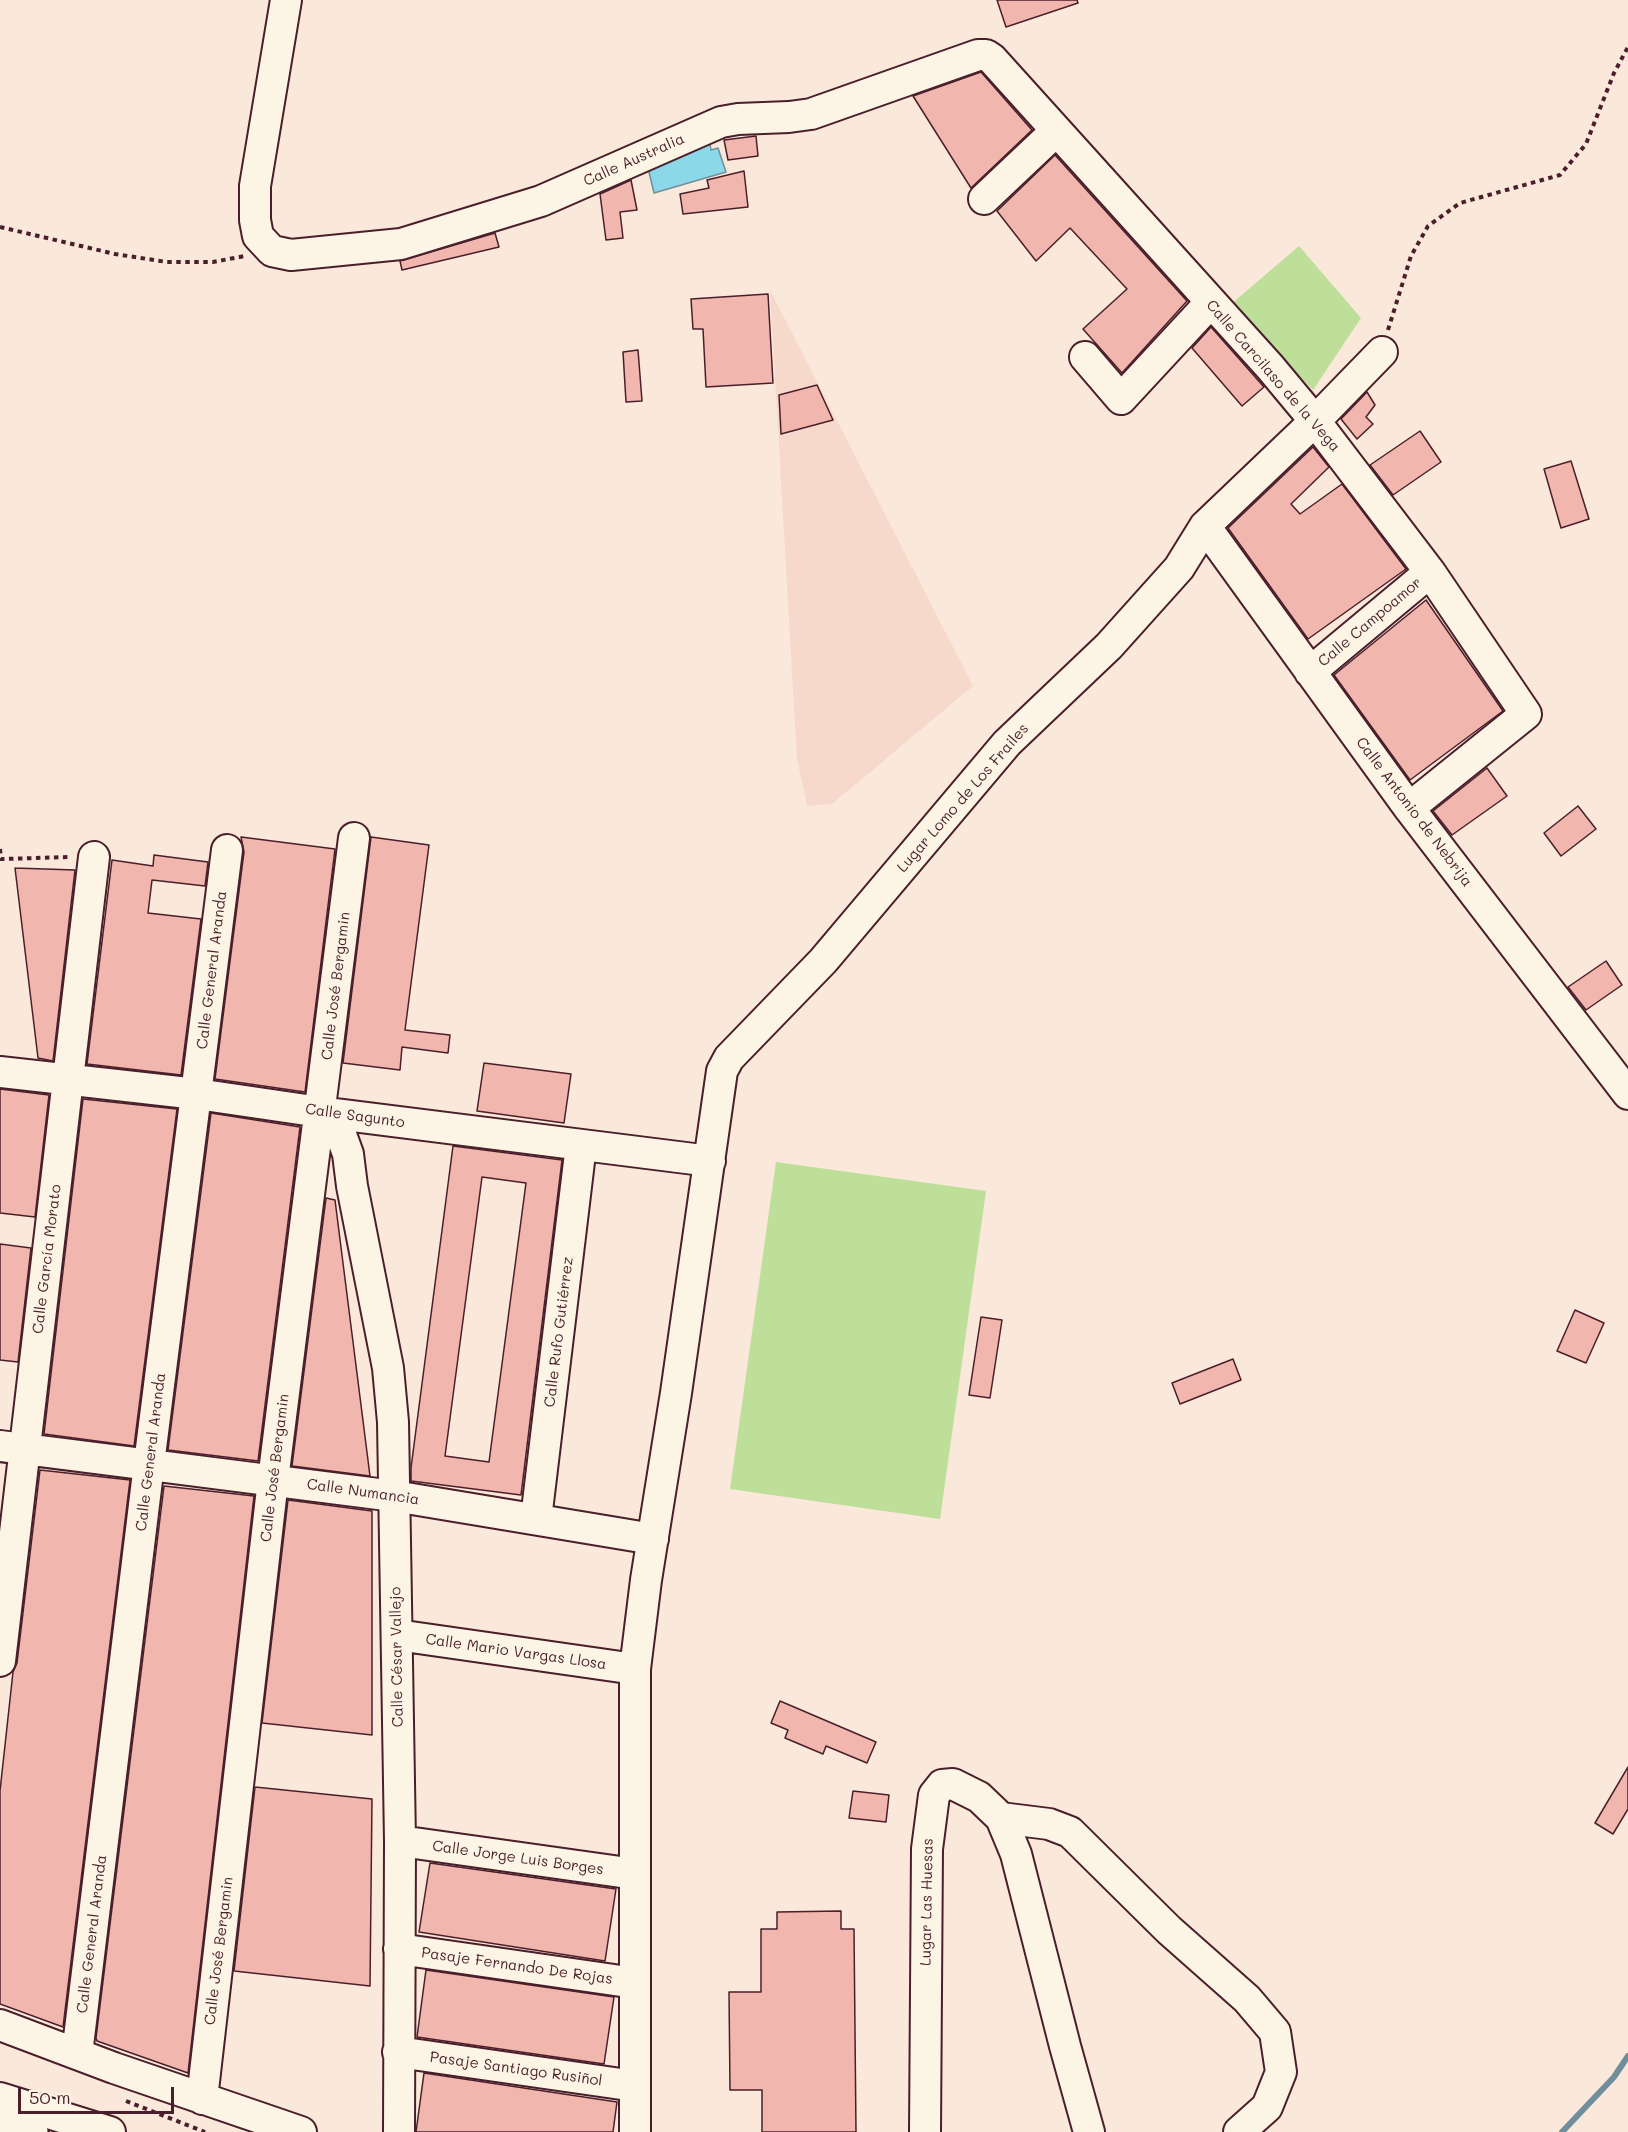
<!DOCTYPE html>
<meta charset="utf-8">
<style>
body{margin:0}
#map{position:relative;width:1628px;height:2132px;overflow:hidden;background:#fae8da;font-family:Mali,sans-serif}
canvas{display:block}
.scale{position:absolute;left:18px;top:2087px;width:156px;height:27px;box-sizing:border-box;border:3px solid #4a1f2b;border-top:0;padding-left:8px;font-size:18px;line-height:21px;white-space:nowrap;color:#4a1f2b;-webkit-text-stroke:4px #fcf5e5;paint-order:stroke}
</style>
<div id="map">
<canvas width="1628" height="2132"></canvas>
<div class="scale">50 m</div>
</div>
<script>
const ctx = document.querySelector('canvas').getContext('2d');
ctx.lineJoin = 'round';
function paint(path, color) { ctx.fillStyle = color; ctx.fill(path, 'evenodd'); }
const toPath = rows => new Path2D(rows.map(r => 'M' + r).join(''));
function trace(path, color, width, dash) { ctx.strokeStyle = color; ctx.lineWidth = width; ctx.lineCap = dash ? 'butt' : 'round'; ctx.setLineDash(dash || []); ctx.stroke(path); }
function label(font, color, halo, rows, align = 'center') {
  ctx.font = font + ' Mali,sans-serif'; ctx.lineWidth = 4.5; ctx.setLineDash([]); ctx.textBaseline = 'middle'; ctx.strokeStyle = halo; ctx.fillStyle = color; for (const [text, x, y, turn = 0] of rows) {
    ctx.save(); ctx.translate(x, y); ctx.rotate((+turn || 0) * Math.PI / 180); ctx.textAlign = isNaN(turn) ? turn : align; if (halo) ctx.strokeText(text, 0, 0); ctx.fillText(text, 0, 0); ctx.restore();
  }
}
paint(toPath([
 [770,290,973,686,832,804,807,806,797,759]
]), '#f7d9cc');
paint(toPath([
 [1299,246,1361,318,1313,390,1230,305],
 [776,1162,986,1191,940,1519,730,1489]
]), '#bddf99');
const water = toPath([
 [710,144,711,150,718,148,726,172,654,193,648,168,710,144]
]);
paint(water, '#8ad8e8');
trace(water, '#708e9c', 1.5);
trace(toPath([
 [1562,2132,1614,2077,1628,2056]
]), '#708e9c', 6);
const building = toPath([
 [997,0,1077,0,1078,3,1006,27,997,0],
 [981,72,1032,130,971,188,913,96,981,72],
 [756,136,758,156,728,160,724,140,756,136],
 [1055,155,1187,301,1122,373,1083,329,1127,289,1070,228,1036,261,997,211,1055,155],
 [744,171,748,207,683,214,680,194,709,188,707,180,744,171],
 [631,180,637,210,620,212,623,238,606,240,600,194,631,180],
 [495,233,499,247,402,270,400,261,495,233],
 [768,294,773,383,706,387,703,329,693,329,691,299,768,294],
 [1211,327,1264,387,1242,406,1192,348,1211,327],
 [638,350,642,401,626,402,623,352,638,350],
 [817,385,833,420,781,434,779,395,817,385],
 [1367,392,1375,405,1366,417,1373,424,1357,439,1341,419,1367,392],
 [1420,431,1441,462,1393,495,1370,465,1420,431],
 [1313,447,1329,467,1291,504,1300,514,1342,484,1406,569,1308,639,1228,528,1313,447],
 [1571,461,1589,519,1561,528,1544,469,1571,461],
 [1426,600,1503,711,1410,780,1334,675,1426,600],
 [1487,768,1507,796,1452,835,1433,811,1487,768],
 [1578,806,1596,829,1561,856,1544,833,1578,806],
 [241,837,335,849,305,1092,215,1079,244,852,241,837],
 [371,837,429,845,405,1030,450,1035,448,1053,402,1047,400,1070,343,1063,371,837],
 [154,855,208,862,205,886,152,880,148,913,201,919,181,1075,87,1064,112,860,153,866,154,855],
 [15,868,75,870,53,1061,38,1058,15,868],
 [1606,961,1622,985,1586,1010,1568,987,1606,961],
 [484,1063,571,1074,564,1123,477,1111,484,1063],
 [0,1089,49,1095,35,1217,0,1213,0,1089],
 [83,1099,177,1109,134,1446,44,1434,83,1099],
 [211,1113,300,1127,258,1461,168,1450,211,1113],
 [453,1146,562,1160,521,1495,411,1481,411,1468,453,1146],
 [482,1177,526,1183,489,1462,445,1456,482,1177],
 [326,1198,335,1200,370,1476,292,1466,326,1198],
 [0,1244,31,1248,18,1362,0,1360,0,1244],
 [1575,1310,1604,1323,1586,1363,1557,1351,1575,1310],
 [981,1317,1002,1320,990,1398,969,1395,981,1317],
 [1233,1359,1241,1380,1180,1404,1172,1383,1233,1359],
 [40,1470,130,1480,63,2027,0,2004,0,1791,13,1672,17,1663,40,1470],
 [164,1486,254,1496,188,2073,97,2041,96,2038,164,1486],
 [288,1500,372,1511,372,1735,262,1723,288,1500],
 [780,1701,876,1742,867,1763,826,1746,823,1754,785,1738,788,1730,771,1723,780,1701],
 [1628,1767,1628,1809,1613,1834,1595,1823,1628,1767],
 [255,1787,372,1799,370,1986,234,1971,255,1787],
 [853,1791,889,1795,886,1822,849,1818,853,1791],
 [430,1863,616,1889,605,1961,419,1932,430,1863],
 [841,1911,841,1929,854,1929,856,2132,762,2132,762,2090,730,2090,729,1992,761,1992,761,1929,777,1929,777,1912,841,1911],
 [426,1970,614,1997,604,2064,417,2037,426,1970],
 [424,2073,617,2102,613,2132,416,2132,424,2073]
]);
paint(building, '#f1b6ad');
trace(building, '#4a1f2b', 1.5);
const minor = toPath([
 [286,0,255,186,255,220,258,236,272,251,291,255,401,244,541,201,721,122,738,119,789,117,811,114,978,55,986,55,992,59,1270,367,1315,421,1430,572,1526,714,1409,808],
 [984,199,1056,131],
 [1085,357,1121,399,1210,303],
 [1205,526,1409,808,1628,1094],
 [1310,672,1430,572],
 [0,1072,197,1094,320,1112,710,1161],
 [320,1112,339,1129,348,1154,352,1186,388,1368,393,1422,400,1841,399,2132],
 [0,1446,394,1496,653,1539],
 [536,1519,581,1145],
 [397,1635,635,1669],
 [0,1661,94,857],
 [1001,1818,1049,1824,1070,1832,1169,1930,1247,1999,1275,2032,1281,2072,1267,2107,1239,2132],
 [400,1841,635,1874],
 [399,1949,635,1983],
 [0,2025,114,2068,301,2132],
 [398,2052,635,2086],
 [77,2054,149,1464,227,850],
 [0,2098,110,2132],
 [202,2099,273,1480,354,838],
 [635,2132,635,1669,646,1580,676,1393,722,1071,729,1058,823,961,1007,743,1109,646,1179,568,1205,526,1315,421,1382,352],
 [925,2132,927,1849,934,1795,942,1785,953,1784,979,1797,1001,1818,1016,1854,1065,2046,1089,2132]
]);
const highway = toPath([
 [0,2119,31,2132]
]);
trace(minor, '#4a1f2b', 34);
trace(highway, '#4a1f2b', 38);
trace(toPath([
 [0,227,115,254,167,262,213,262,245,256],
 [1388,330,1411,256,1428,226,1460,203,1560,175,1586,144,1614,73,1628,47],
 [0,849,1,859,71,857],
 [126,2101,205,2132]
]), '#4a1f2b', 4, [4.5, 4.5]);
trace(minor, '#fcf5e5', 30);
trace(highway, '#fcf5e5', 33);
label('15px', '#4a1f2b', '#fcf5e5', [
 ["Calle Australia",634,160,-24],
 ["Calle Carcilaso de la Vega",1273,376,49],
 ["Calle Campoamor",1370,622,-40],
 ["Lugar Lomo de Los Frailes",963,798,-49],
 ["Calle Antonio de Nebrija",1414,812,53],
 ["Calle General Aranda",212,970,-83],
 ["Calle José Bergamin",336,986,-83],
 ["Calle Sagunto",355,1116,8],
 ["Calle García Morato",47,1259,-83],
 ["Calle Rufo Gutiérrez",559,1332,-83],
 ["Calle General Aranda",151,1452,-83],
 ["Calle José Bergamin",275,1468,-83],
 ["Calle Numancia",363,1492,8],
 ["Calle Mario Vargas Llosa",516,1652,8],
 ["Calle César Vallejo",397,1657,-91],
 ["Calle Jorge Luis Borges",518,1858,8],
 ["Lugar Las Huesas",927,1902,-89],
 ["Calle General Aranda",92,1934,-83],
 ["Calle José Bergamin",219,1951,-83],
 ["Pasaje Fernando De Rojas",517,1966,8],
 ["Pasaje Santiago Rusiñol",516,2069,8]
]);
</script>
